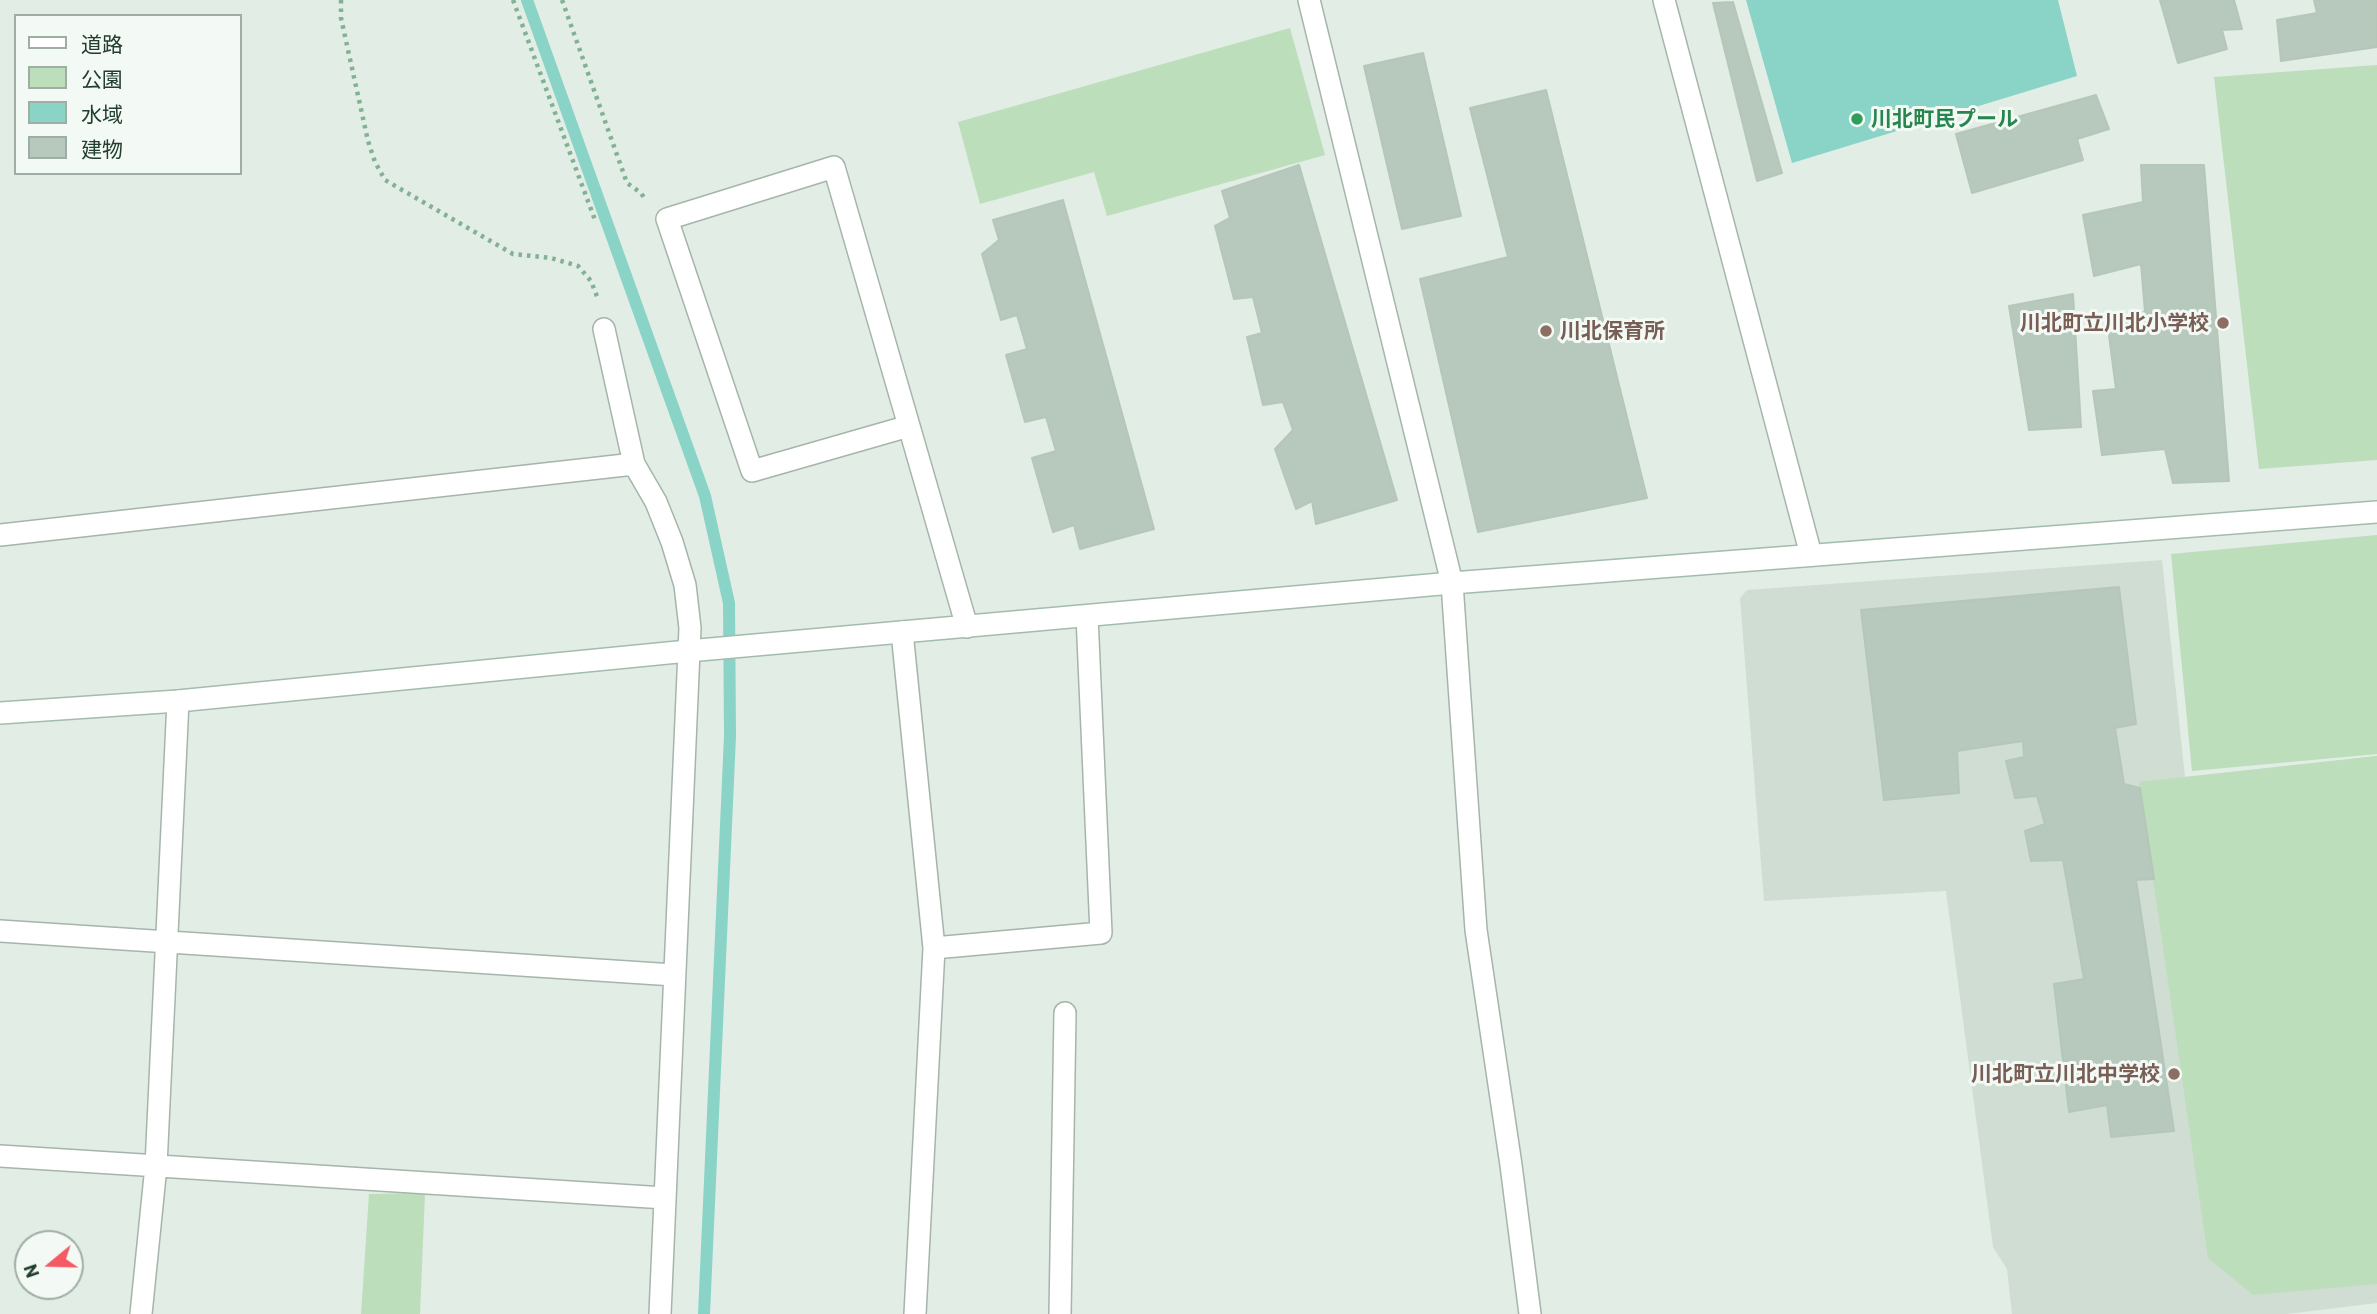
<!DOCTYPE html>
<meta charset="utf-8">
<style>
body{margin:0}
#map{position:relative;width:2377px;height:1314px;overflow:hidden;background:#e2ede5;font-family:Barlow,"Noto Sans JP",sans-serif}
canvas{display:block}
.legend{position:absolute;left:14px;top:14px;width:228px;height:161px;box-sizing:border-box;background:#f3f9f4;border:2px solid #9faea5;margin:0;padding:9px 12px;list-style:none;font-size:21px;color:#223e2e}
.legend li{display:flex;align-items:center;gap:14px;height:35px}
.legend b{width:35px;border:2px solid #9faea5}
.north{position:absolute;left:14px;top:1230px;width:70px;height:70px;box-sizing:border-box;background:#f3f9f4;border:2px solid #9faea5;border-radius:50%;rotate:251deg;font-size:19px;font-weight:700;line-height:28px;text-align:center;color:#223e2e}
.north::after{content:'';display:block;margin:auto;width:24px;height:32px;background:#f45964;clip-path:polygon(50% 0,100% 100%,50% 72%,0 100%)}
</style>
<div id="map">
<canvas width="2377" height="1314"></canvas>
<ul class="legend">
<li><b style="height:9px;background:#fff"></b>道路</li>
<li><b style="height:19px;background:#bcdebb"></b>公園</li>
<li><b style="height:19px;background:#89d3c7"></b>水域</li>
<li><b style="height:19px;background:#b7c8bd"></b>建物</li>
</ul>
<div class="north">N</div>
</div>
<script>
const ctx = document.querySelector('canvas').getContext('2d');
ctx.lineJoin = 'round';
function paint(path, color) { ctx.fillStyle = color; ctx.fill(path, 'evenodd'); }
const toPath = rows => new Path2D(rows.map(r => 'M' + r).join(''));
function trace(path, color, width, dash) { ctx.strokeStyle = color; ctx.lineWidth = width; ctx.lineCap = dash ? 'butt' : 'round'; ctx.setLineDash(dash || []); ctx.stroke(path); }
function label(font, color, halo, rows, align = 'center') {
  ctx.font = font + ' Barlow,"Noto Sans JP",sans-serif'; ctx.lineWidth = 6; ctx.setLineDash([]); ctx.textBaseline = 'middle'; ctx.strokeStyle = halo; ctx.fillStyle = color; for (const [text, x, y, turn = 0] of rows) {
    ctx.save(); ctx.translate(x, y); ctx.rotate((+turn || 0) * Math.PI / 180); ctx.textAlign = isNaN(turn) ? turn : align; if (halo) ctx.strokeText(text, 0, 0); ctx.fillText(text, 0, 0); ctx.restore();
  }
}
paint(toPath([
 [2162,560,2185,777,2377,756,2377,1303,2287,1314,2012,1314,2007,1269,1993,1247,1946,891,1764,901,1740,598,1747,590]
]), '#d0ddd3');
paint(toPath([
 [1290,28,1325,155,1107,216,1094,172,980,204,958,122],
 [2377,65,2377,460,2259,469,2214,77],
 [2377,535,2377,754,2192,771,2171,554],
 [2377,756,2377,1284,2253,1295,2208,1258,2139,782],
 [425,1193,420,1314,361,1314,369,1194]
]), '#bcdebb');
paint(toPath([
 [1746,0,2058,0,2077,76,1792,163]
]), '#89d3c7');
trace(toPath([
 [527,0,705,496,729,603,730,736,704,1314]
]), '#89d3c7', 12);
const building = toPath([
 [2160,0,2234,0,2242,29,2222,30,2227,49,2178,63,2160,0],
 [2314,0,2377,0,2377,47,2281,61,2277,20,2317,13,2314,0],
 [1733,2,1782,173,1757,181,1713,3,1733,2],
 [1423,53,1461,216,1402,229,1364,66,1423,53],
 [1546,90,1647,498,1478,532,1420,279,1508,257,1470,108,1546,90],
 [2096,95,2109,129,2077,139,2083,160,1972,193,1956,134,2096,95],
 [1299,165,1397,500,1316,524,1312,501,1296,509,1275,449,1293,430,1283,402,1263,405,1247,337,1262,333,1253,297,1234,299,1215,226,1230,218,1222,191,1299,165],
 [2141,165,2204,165,2229,481,2173,483,2165,449,2102,455,2093,391,2116,389,2107,320,2145,312,2141,264,2094,276,2083,215,2143,202,2141,165],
 [1063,200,1154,529,1080,549,1074,525,1053,532,1032,458,1056,451,1046,417,1025,422,1006,355,1027,349,1017,315,1001,320,982,254,999,240,993,220,1063,200],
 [2073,294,2081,427,2029,430,2009,306,2073,294],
 [2119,587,2136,724,2115,728,2124,784,2140,788,2154,879,2136,880,2174,1131,2111,1137,2107,1105,2069,1112,2054,984,2084,979,2063,860,2031,861,2025,831,2045,824,2037,796,2015,798,2006,761,2024,757,2023,741,1957,751,1959,793,1884,800,1861,610,2119,587]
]);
paint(building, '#b7c8bd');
trace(building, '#b5c7b9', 2);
const lane = toPath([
 [1664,0,1811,555]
]);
const street = toPath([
 [1309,0,1452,583,1476,930,1511,1165,1530,1314],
 [604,329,634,464,656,502,672,542,685,585,690,628,660,1314],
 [909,426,752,471,667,219,834,167,909,426,967,627],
 [0,535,634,464],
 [902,632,934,948,915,1314],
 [0,931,674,975],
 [934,948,1101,933,1087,616],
 [0,1156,665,1198],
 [141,1314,156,1166,178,701],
 [1060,1314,1065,1013]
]);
const secondary = toPath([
 [0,713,178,701,688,651,1452,583,2377,512]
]);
trace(lane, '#a5b5aa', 24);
trace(street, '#a5b5aa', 24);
trace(secondary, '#a3bcac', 24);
trace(toPath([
 [341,0,341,18,368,141,375,162,385,180,513,254,551,258,578,266,591,281,598,299],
 [513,0,595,220],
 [562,0,627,183,641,193,646,201]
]), '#82b193', 4.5, [3.5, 5]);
trace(lane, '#fff', 21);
trace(street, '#fff', 21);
trace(secondary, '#fff', 21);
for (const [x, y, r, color] of [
 [1857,119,7,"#2e9e5b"],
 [2223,323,7,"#8d6e63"],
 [1546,331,7,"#8d6e63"],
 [2174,1074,7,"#8d6e63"]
]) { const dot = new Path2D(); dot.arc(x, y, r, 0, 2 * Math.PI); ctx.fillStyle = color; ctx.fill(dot); trace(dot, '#f3f9f4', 2.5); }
label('bold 21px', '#27864d', '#f3f9f4', [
 ["川北町民プール",1871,119]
], 'left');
label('bold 21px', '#785e54', '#f3f9f4', [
 ["川北町立川北小学校",2209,323],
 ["川北保育所",1560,331,"left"],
 ["川北町立川北中学校",2160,1074]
], 'right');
</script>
